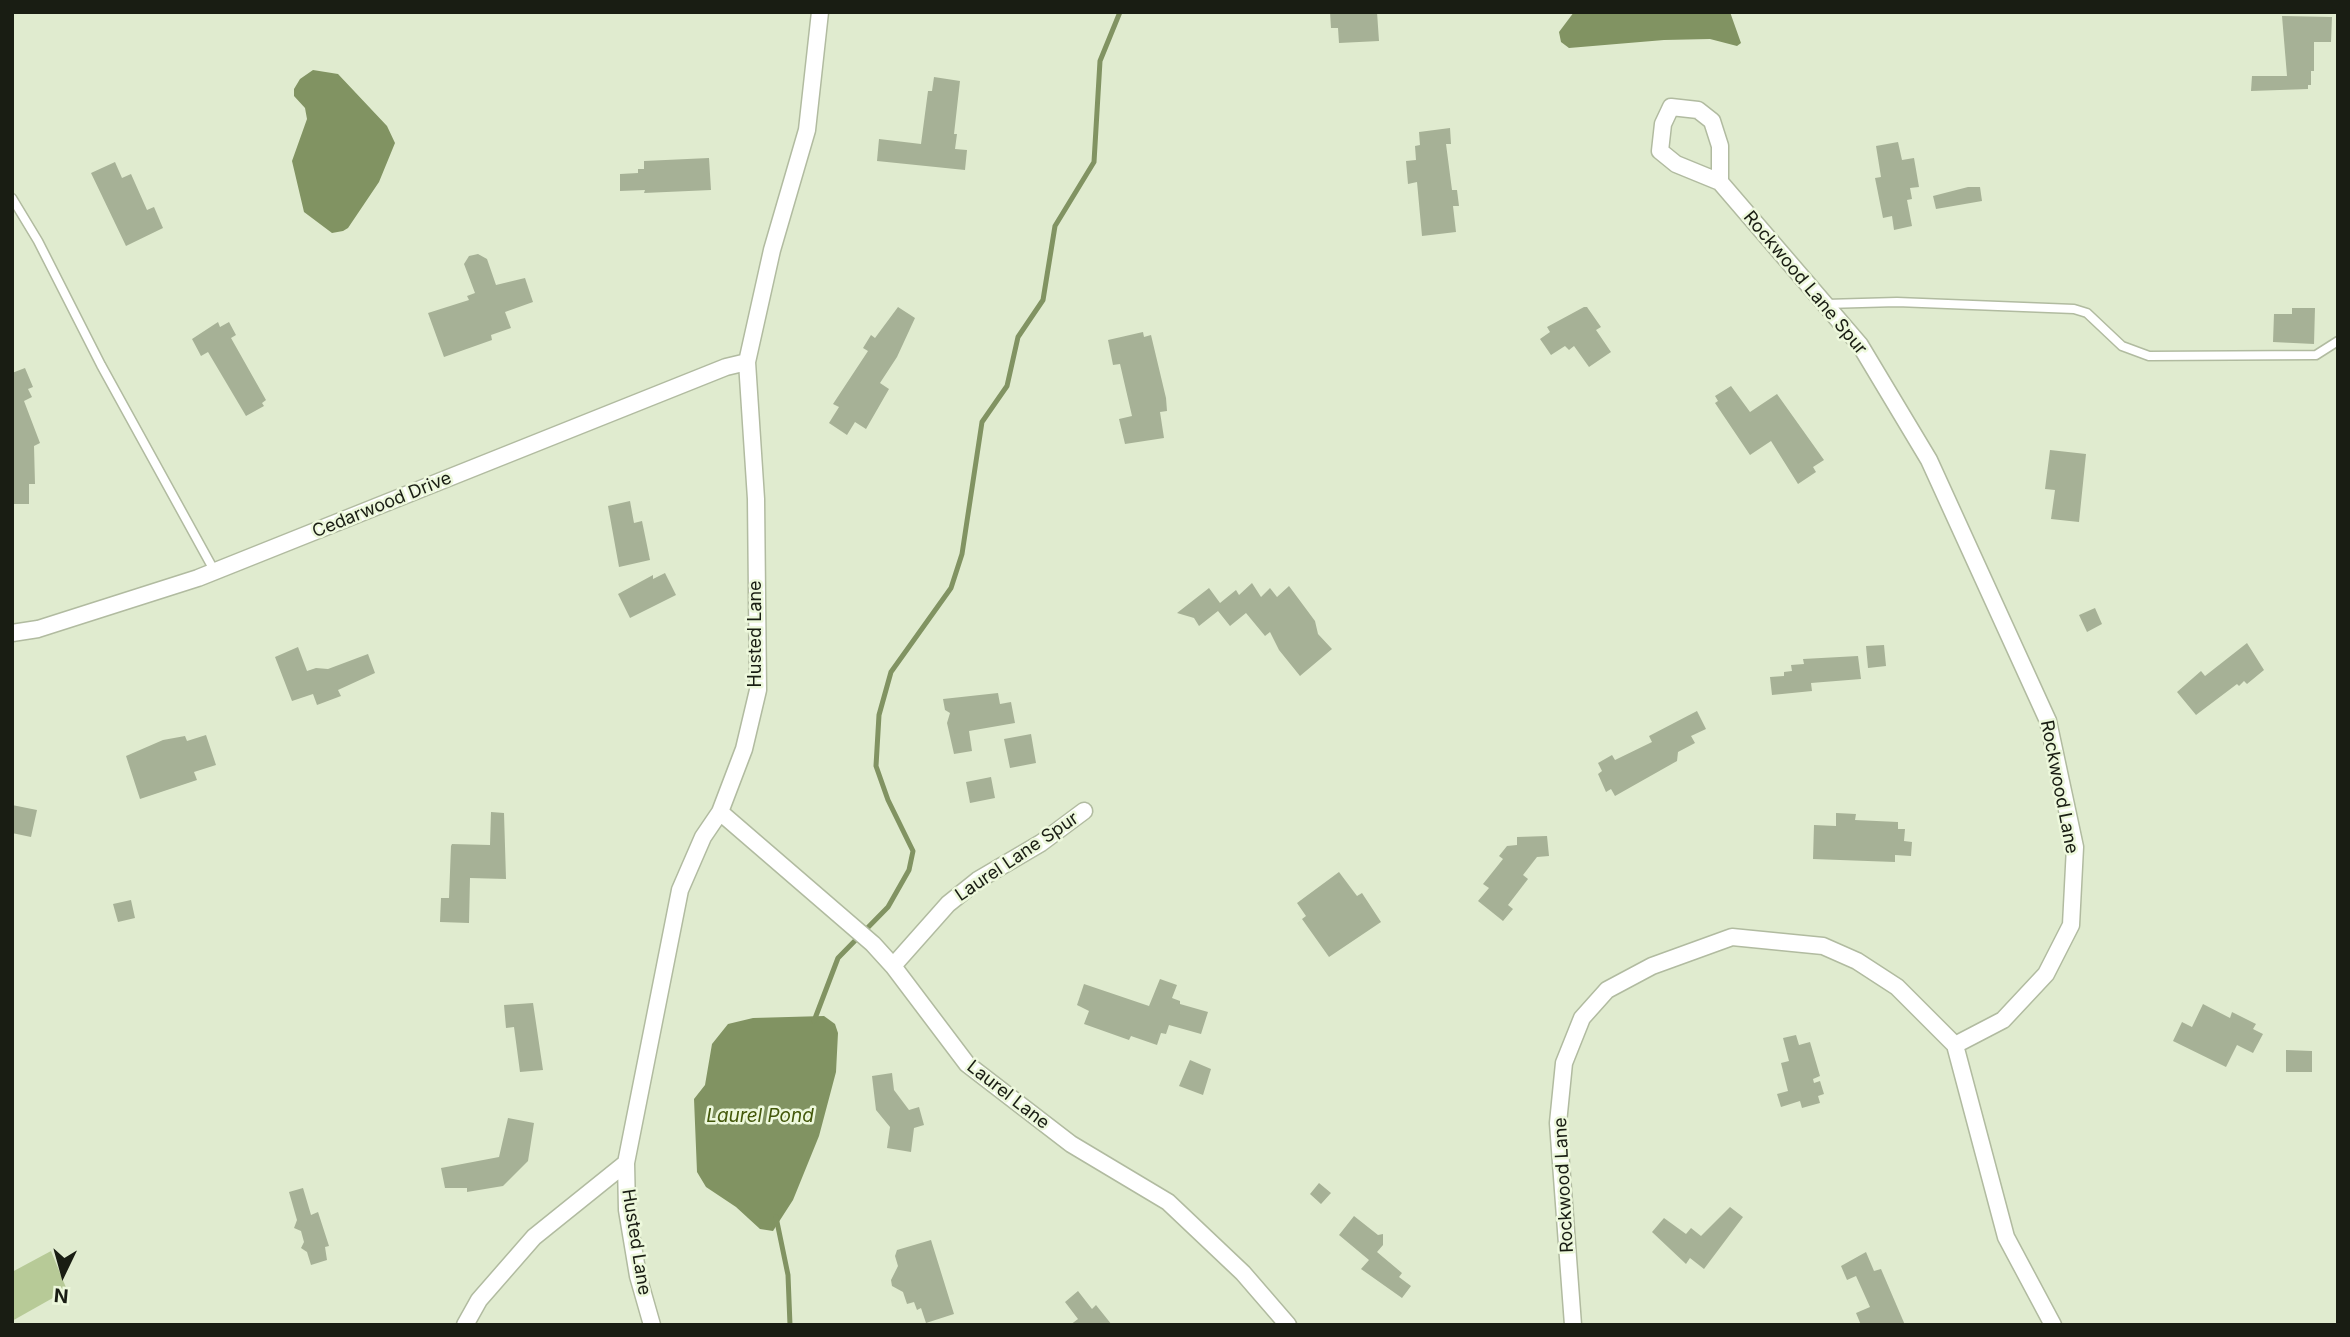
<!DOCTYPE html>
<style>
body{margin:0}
#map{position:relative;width:2350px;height:1337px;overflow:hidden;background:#e0ebcf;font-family:Inter,sans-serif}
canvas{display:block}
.frame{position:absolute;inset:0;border:14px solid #191d13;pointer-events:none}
.north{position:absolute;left:28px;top:1239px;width:70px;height:70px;-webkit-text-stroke:5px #edf8dc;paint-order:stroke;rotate:185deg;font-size:19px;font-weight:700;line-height:28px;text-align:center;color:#191d13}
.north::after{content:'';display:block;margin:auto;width:24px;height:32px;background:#191d13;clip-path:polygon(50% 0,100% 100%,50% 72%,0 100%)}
</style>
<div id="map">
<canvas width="2350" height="1337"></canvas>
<div class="frame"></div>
<div class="north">N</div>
</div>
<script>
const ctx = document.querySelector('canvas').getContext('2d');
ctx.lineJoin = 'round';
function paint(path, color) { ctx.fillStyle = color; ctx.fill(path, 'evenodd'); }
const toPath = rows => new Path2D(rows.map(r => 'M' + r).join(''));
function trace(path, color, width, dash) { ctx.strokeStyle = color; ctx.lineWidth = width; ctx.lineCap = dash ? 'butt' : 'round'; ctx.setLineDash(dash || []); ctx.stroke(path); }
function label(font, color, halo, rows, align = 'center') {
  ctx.font = font + ' Inter,sans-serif'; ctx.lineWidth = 5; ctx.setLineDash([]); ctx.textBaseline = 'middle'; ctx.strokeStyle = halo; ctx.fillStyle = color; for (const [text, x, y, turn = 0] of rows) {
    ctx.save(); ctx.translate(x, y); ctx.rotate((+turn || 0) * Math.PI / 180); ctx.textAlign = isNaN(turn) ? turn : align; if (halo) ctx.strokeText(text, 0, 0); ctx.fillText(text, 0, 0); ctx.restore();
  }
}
paint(toPath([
 [51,1251,67,1290,12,1321,12,1272]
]), '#b7ca97');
paint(toPath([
 [1574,12,1730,12,1741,43,1737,46,1710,39,1664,40,1569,48,1561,42,1559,32],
 [313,70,338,74,387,126,395,143,379,182,348,228,343,231,332,233,304,212,292,161,307,119,305,108,294,96,294,89,300,79],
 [824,1016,835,1024,838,1033,836,1072,819,1136,793,1200,773,1231,760,1229,736,1207,706,1187,697,1172,694,1099,705,1085,712,1044,728,1024,753,1018]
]), '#819362');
trace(toPath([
 [814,1021,838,958,888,907,909,870,913,851,888,800,876,766,879,715,891,672,951,588,962,554,982,422,1007,386,1018,337,1043,300,1055,226,1094,162,1100,61,1120,12],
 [776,1217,788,1275,790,1325]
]), '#819362', 5);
paint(toPath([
 [1330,12,1377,12,1379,41,1339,43,1338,28,1331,28],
 [2282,16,2332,17,2331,42,2314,42,2314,71,2311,71,2311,85,2308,85,2308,89,2251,91,2252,76,2287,76],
 [934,77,960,81,954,134,957,134,955,149,967,150,965,170,877,161,879,139,921,144,928,91,932,91],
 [1450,128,1451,144,1446,144,1452,190,1457,190,1459,206,1453,206,1456,232,1422,236,1417,182,1408,184,1406,161,1416,160,1415,146,1420,145,1419,132],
 [1898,142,1902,160,1914,158,1919,187,1910,188,1912,199,1907,200,1912,226,1894,230,1892,216,1883,218,1875,178,1881,177,1876,146],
 [709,158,711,190,644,193,645,190,620,191,620,174,638,173,638,169,644,169,644,161],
 [115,162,122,178,131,174,147,210,154,207,163,228,126,246,91,173],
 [1968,187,1980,187,1982,201,1936,209,1933,196],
 [478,254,487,259,496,285,525,278,533,302,505,312,511,328,491,335,492,340,444,357,428,313,469,300,467,296,475,293,464,264,469,256],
 [898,307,915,318,897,357,880,383,889,389,866,429,855,422,847,435,829,423,839,407,833,404,868,351,863,348,871,335,875,338],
 [1584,307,1587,307,1601,327,1596,330,1611,352,1589,367,1574,346,1569,350,1565,346,1551,355,1540,339,1550,332,1547,327],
 [2292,308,2315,308,2314,344,2273,342,2274,314,2292,314],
 [218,322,220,327,229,322,236,335,231,338,266,400,262,403,264,406,246,416,208,352,201,356,192,339],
 [1143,332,1144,337,1151,335,1166,398,1167,411,1160,412,1164,438,1125,444,1119,419,1132,416,1120,364,1113,365,1108,340],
 [25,368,33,387,28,389,32,397,24,401,40,443,34,446,35,484,29,484,29,504,14,504,12,373],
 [1731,386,1750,412,1777,394,1824,460,1813,467,1816,472,1798,484,1771,441,1750,455,1715,403,1718,401,1715,396],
 [2050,450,2086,454,2079,522,2051,519,2055,490,2045,489],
 [630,501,634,523,642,521,650,560,619,567,608,506],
 [665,573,676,595,630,618,618,594,653,575,653,579],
 [1252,583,1261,597,1270,588,1277,597,1289,586,1315,621,1318,634,1332,649,1300,676,1279,650,1270,632,1265,636,1246,613,1230,626,1218,611,1199,626,1194,618,1177,613,1209,588,1220,603,1236,590,1239,595],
 [2095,608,2102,624,2087,632,2079,615],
 [2247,643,2264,670,2247,684,2244,681,2239,686,2237,684,2196,715,2177,692,2201,671,2205,676],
 [1884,645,1886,666,1868,668,1866,646],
 [298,647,307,671,316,668,328,669,368,654,375,673,338,690,341,696,317,705,313,694,292,701,275,657],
 [1858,656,1861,679,1811,683,1812,691,1772,695,1770,677,1784,676,1784,672,1792,671,1791,665,1804,664,1803,659],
 [998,693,1000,704,1011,702,1015,723,969,731,972,751,954,754,947,723,950,713,945,710,943,699],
 [1697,711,1706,729,1691,736,1695,743,1678,752,1677,761,1615,796,1611,789,1606,792,1598,774,1602,771,1598,763,1612,755,1615,760,1652,742,1649,736],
 [1031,734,1036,763,1010,768,1004,739],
 [206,735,216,765,194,772,197,780,140,799,126,756,163,740,185,736,187,741],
 [991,777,995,798,970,803,966,782],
 [12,805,37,810,31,837,12,833],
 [491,812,504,813,506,879,470,878,469,923,440,922,441,898,449,898,451,846,452,844,490,845],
 [1836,813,1856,814,1855,820,1898,822,1898,829,1905,829,1904,841,1912,842,1911,856,1895,855,1895,862,1813,859,1814,825,1836,826],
 [1547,836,1549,856,1537,857,1523,875,1528,879,1508,905,1513,909,1503,921,1478,901,1489,888,1483,884,1503,859,1499,856,1507,846,1517,845,1517,837],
 [1339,872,1357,896,1362,893,1381,922,1329,957,1302,919,1306,916,1297,903],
 [131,900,135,918,118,922,113,904],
 [1160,979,1177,985,1172,998,1180,1001,1180,1004,1208,1012,1201,1034,1169,1025,1166,1034,1161,1033,1157,1045,1131,1036,1129,1040,1084,1024,1089,1011,1077,1005,1084,984,1149,1006],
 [533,1003,543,1070,520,1072,514,1027,506,1028,504,1005],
 [2203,1004,2230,1018,2232,1012,2256,1024,2253,1029,2263,1034,2253,1053,2237,1045,2226,1067,2173,1041,2182,1022,2192,1027],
 [1796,1035,1799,1045,1810,1042,1820,1076,1813,1079,1814,1083,1820,1081,1824,1094,1818,1096,1820,1103,1802,1108,1800,1101,1781,1107,1777,1094,1788,1091,1781,1063,1789,1061,1783,1038],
 [2286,1050,2312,1051,2312,1072,2286,1072],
 [1190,1060,1211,1069,1203,1095,1179,1086],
 [892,1073,894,1090,909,1110,919,1107,924,1125,914,1128,911,1152,887,1148,890,1127,876,1110,872,1076],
 [508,1118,534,1123,528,1161,503,1186,467,1192,467,1188,445,1188,441,1168,499,1157],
 [1319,1183,1331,1193,1321,1204,1310,1194],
 [303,1188,311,1215,318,1212,329,1246,325,1247,327,1260,311,1265,307,1252,301,1248,304,1242,301,1231,294,1228,297,1220,289,1192],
 [1730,1207,1743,1217,1704,1269,1690,1258,1686,1264,1652,1232,1664,1218,1686,1234,1691,1228,1701,1236],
 [1354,1216,1378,1235,1383,1234,1383,1245,1377,1252,1402,1273,1399,1277,1411,1286,1402,1298,1361,1269,1369,1260,1339,1235],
 [931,1240,954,1314,926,1323,921,1308,917,1310,914,1302,907,1304,903,1292,892,1286,891,1280,898,1266,895,1256,897,1250],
 [1866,1252,1874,1271,1881,1269,1905,1325,1861,1325,1856,1313,1870,1307,1856,1276,1847,1280,1841,1266],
 [1078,1291,1092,1309,1096,1305,1112,1325,1070,1325,1078,1319,1065,1302]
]), '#a6b196');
const lane = toPath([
 [12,198,38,241,101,365,215,572],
 [1826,304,1897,302,2074,309,2087,313,2122,346,2149,356,2316,355,2338,341]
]);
const street = toPath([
 [1720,182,1720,146,1712,121,1698,110,1671,107,1663,124,1660,151,1676,164,1720,182,1860,345,1929,460,2048,721,2075,847,2071,925,2046,974,2003,1020,1955,1045,2006,1237,2053,1325],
 [12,633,38,629,198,578,726,367,747,362],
 [720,812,873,944,893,966,967,1064,1071,1144,1168,1202,1243,1273,1288,1325],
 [893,966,948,904,978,880,1041,843,1084,811],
 [465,1325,479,1300,534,1237,626,1163],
 [652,1325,638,1276,627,1210,626,1163,680,890,703,837,720,812,744,749,758,690,756,499,747,362,772,250,807,130,820,12],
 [1573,1325,1558,1123,1564,1063,1582,1018,1607,990,1652,966,1732,937,1823,946,1857,961,1897,987,1955,1045]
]);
trace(lane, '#b1bba0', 11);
trace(street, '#b1bba0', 19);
trace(lane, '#fff', 8);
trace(street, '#fff', 16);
label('18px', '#191d13', '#edf8dc', [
 ["Rockwood Lane Spur",1805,283,50],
 ["Cedarwood Drive",382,505,-22],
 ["Husted Lane",756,634,-90],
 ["Rockwood Lane",2059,787,79],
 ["Laurel Lane Spur",1017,857,-34],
 ["Laurel Lane",1008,1095,38],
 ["Rockwood Lane",1564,1185,-93],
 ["Husted Lane",636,1242,81]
]);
label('italic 19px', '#43580a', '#edf8dc', [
 ["Laurel Pond",760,1116]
]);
</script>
